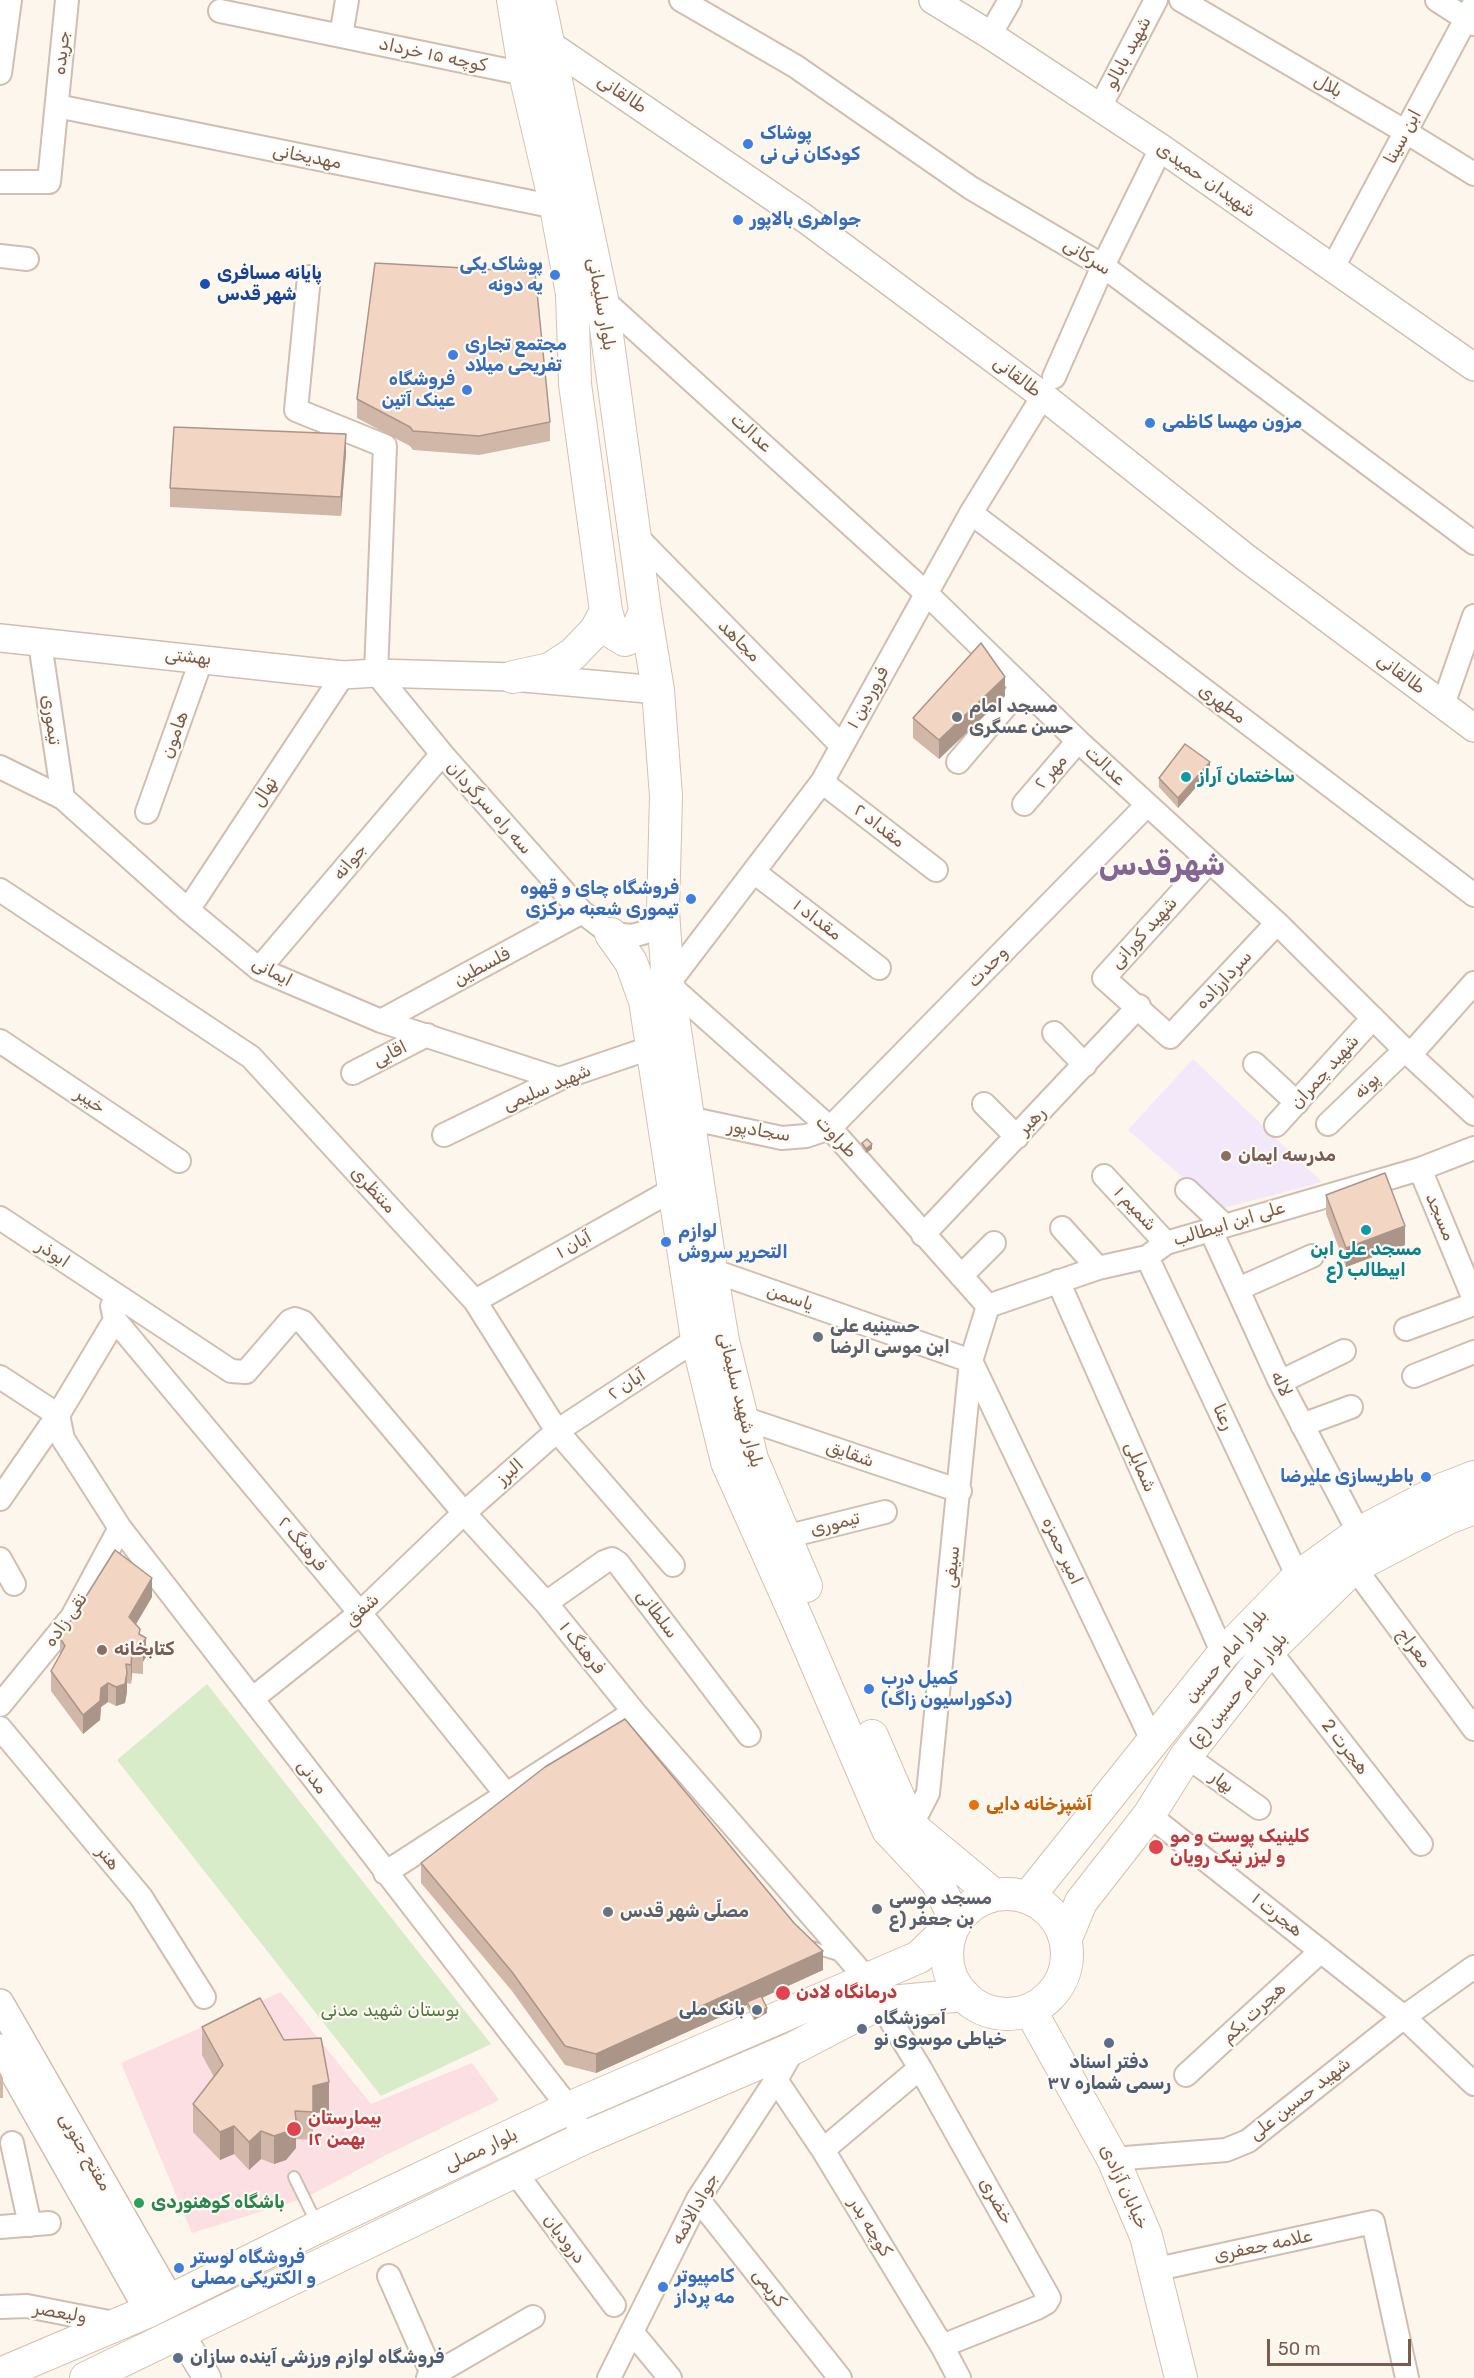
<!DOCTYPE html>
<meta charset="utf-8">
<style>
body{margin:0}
#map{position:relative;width:1474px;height:2378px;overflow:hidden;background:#fdf6ec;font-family:Rubik,sans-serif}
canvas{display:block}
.scale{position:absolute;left:1267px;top:2339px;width:144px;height:27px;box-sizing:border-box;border:3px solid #7a5c4d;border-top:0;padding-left:8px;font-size:18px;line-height:21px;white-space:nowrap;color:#7a5c4d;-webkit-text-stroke:4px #fffaf3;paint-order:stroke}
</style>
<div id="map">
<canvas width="1474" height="2378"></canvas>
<div class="scale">50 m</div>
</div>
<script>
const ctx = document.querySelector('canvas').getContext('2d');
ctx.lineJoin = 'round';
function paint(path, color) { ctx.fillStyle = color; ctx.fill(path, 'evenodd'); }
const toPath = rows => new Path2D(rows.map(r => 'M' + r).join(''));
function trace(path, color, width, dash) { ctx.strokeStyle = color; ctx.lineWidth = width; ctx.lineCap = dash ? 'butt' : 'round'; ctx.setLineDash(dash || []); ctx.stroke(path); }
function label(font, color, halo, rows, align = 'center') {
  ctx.font = font + ' Rubik,Cairo,sans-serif'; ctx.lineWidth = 4.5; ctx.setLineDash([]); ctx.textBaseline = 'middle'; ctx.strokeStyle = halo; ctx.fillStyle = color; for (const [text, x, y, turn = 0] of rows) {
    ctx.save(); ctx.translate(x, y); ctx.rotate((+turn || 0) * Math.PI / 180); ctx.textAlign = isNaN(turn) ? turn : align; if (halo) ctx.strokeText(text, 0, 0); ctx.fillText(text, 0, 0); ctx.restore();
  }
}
paint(toPath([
 [1193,1059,1322,1182,1220,1209,1128,1130]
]), '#f3e8fa');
paint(toPath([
 [281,1992,371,2104,472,2063,499,2100,388,2154,305,2198,192,2233,121,2063]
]), '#fbdfe3');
paint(toPath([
 [207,1684,491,2044,381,2096,117,1760]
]), '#d8ecc9');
const service = toPath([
 [808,1946,842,1956],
 [294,2177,317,2224]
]);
const minor = toPath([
 [681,0,795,66,971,188,1103,266,1474,543],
 [1181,0,1406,132,1474,174],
 [1437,0,1474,24],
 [220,11,525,74],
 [990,35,1010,0],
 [341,36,347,0],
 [0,73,10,0],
 [57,106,556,207],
 [1100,107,1156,0],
 [0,182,49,182,67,0],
 [0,256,27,259],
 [1332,269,1474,4],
 [309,277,296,410,385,446,376,673,442,754,582,912,611,934,632,936,646,932,663,911],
 [602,299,926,593,1078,741,1277,923,1410,1055,1474,1114],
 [1054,377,1103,266,1161,148],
 [971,513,1474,895],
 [636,536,842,746],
 [40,643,63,798],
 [1443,705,1474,616],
 [958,762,1022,687],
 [0,767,63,798,188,910,259,969,381,1021,559,1079],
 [822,782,936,870],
 [1024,804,1078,741],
 [147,812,202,658],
 [1209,862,1104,978,1170,1037,1277,923],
 [754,872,879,968],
 [0,890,251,1057,475,1301,557,1431,673,1565],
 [188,910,343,675],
 [259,969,442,754],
 [381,1021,582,912],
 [1054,1033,1085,1065],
 [0,1041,179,1161],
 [1410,1055,1474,983],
 [1255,1064,1297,1103],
 [353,1073,427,1035],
 [984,1104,1017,1137],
 [688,1118,782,1138,806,1136,830,1128,1147,805],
 [1328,1124,1406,1049],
 [1276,1125,1373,1018],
 [444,1135,559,1079,653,1047],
 [1420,1169,1474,1299],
 [1104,1176,1166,1243],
 [1187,1190,1224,1225],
 [0,1218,231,1371,246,1372,290,1321,295,1319,303,1322,464,1513,546,1603,634,1712,867,1979],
 [1062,1228,1098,1268],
 [1211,1231,1280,1382,1359,1533],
 [923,1235,1139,1006],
 [1147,1257,1298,1577],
 [711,1270,971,1361,1153,1742],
 [961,1276,994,1243],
 [1058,1281,1223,1654],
 [1238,1289,1312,1256],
 [475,1301,674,1189],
 [112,1306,115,1320,360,1613,506,1794],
 [988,1306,830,1128,668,984,822,782,971,513,1043,396],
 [988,1306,1098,1268,1147,1257,1166,1243,1420,1169,1474,1148],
 [115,1320,58,1415,63,1439,120,1528,569,2108,584,2138],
 [1406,1329,1474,1304],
 [1414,1376,1474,1352],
 [0,1377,58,1415,0,1499],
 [1280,1382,1344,1351],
 [740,1417,960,1491],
 [1302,1425,1351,1407],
 [785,1537,885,1512],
 [0,1559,14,1584],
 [1354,1567,1474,1729],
 [546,1603,604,1562,612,1559,618,1563,749,1735],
 [1269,1650,1421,1844],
 [252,1699,360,1613,464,1513,557,1431,697,1339],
 [0,1705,72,1617,120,1528],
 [0,1728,141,1897,204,1997],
 [1186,1756,1259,1808],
 [1149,1815,1404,2017,1474,2084],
 [911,1826,928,1793,971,1361,988,1306],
 [385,1873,634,1712],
 [880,2003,920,2068,1049,2298,1046,2303,1037,2308,942,2346],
 [1186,2075,1321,1951],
 [776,2080,823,2150,942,2346,959,2378],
 [12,2143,30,2225],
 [823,2150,920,2068],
 [1113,2159,1226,2150,1248,2141,1404,2017,1474,1967],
 [515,2172,614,2305],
 [698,2199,840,2378],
 [0,2227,49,2223],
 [1153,2270,1373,2222,1407,2378],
 [389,2276,433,2376],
 [0,2307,27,2306,119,2324],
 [632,2332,670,2378],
 [428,2378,533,2317],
 [609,2378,698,2199,776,2080,794,2048]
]);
const tertiary = toPath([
 [933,0,990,35,1161,148,1474,367],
 [547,43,804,218,1043,396,1245,557,1474,728],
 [0,638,343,675,376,673,513,677,658,690],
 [0,2003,170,2300],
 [0,2048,149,2311],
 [180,2333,207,2378]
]);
const secondary = toPath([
 [513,0,525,74,556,207,572,294,575,384,606,611,612,632,625,640,635,636,645,611],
 [539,0,602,299,645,611,658,690,666,796,663,911,668,984,711,1270,723,1341,752,1459,806,1586],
 [513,677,550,669,573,654,596,630,606,611],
 [872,1736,911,1826,994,1895],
 '947 1954a60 60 0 1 1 120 0a60 60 0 1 1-120 0Z',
 [1029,1896,1223,1654,1298,1577,1359,1533,1443,1489,1474,1477],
 [1066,1938,1081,1902,1149,1815,1186,1756,1269,1650,1354,1567,1448,1518,1474,1508],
 [1030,2010,1113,2159,1146,2236,1181,2378],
 [0,2374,149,2311,318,2227,569,2108,919,1957,956,1921,937,1882,888,1830,798,1621,727,1462,697,1339,645,1001,631,962,611,934],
 [86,2378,584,2138,794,2048,880,2003,964,1995]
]);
trace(service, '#d1beb0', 14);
trace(minor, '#d1beb0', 26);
trace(tertiary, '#d1beb0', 30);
trace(secondary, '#d6c0b0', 34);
trace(service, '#fff', 10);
trace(minor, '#fff', 22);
trace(tertiary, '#fff', 27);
trace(secondary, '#fff', 32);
paint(toPath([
 [357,399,550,422,550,441,479,455,413,450,410,446,357,418],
 [346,453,341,516,170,507,170,488],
 [1005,696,939,759,913,738,913,718],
 [1210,771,1178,808,1159,787,1159,778],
 [862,1143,872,1149,866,1153,862,1148],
 [1326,1195,1405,1245,1346,1267,1326,1214],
 [152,1597,136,1624,140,1634,146,1657,143,1662,143,1674,132,1673,131,1684,127,1683,127,1692,125,1703,116,1706,108,1702,101,1707,100,1720,83,1734,51,1691,51,1671,60,1656,60,1638],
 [421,1863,823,1970,762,1998,767,2013,754,2020,747,2007,747,2005,596,2073,565,2065,512,1991,421,1883],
 [202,2027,284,2040,329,2110,313,2114,313,2140,296,2139,296,2148,286,2160,274,2164,261,2159,249,2170,234,2154,220,2160,193,2132,193,2104,214,2077,202,2055],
 [0,2072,3,2078,3,2098,0,2098]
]), '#d1b7a8');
paint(toPath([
 [346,434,346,453,341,516,341,497],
 [1005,677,1005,696,939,759,939,740],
 [1210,762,1210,771,1178,808,1178,798],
 [872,1144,872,1149,866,1153,866,1149],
 [1405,1226,1405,1245,1346,1267,1346,1248],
 [152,1578,152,1597,129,1636,129,1617],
 [146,1638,146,1657,143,1662,143,1674,143,1643],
 [132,1654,132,1673,131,1684,131,1665],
 [127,1673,127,1692,125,1703,116,1706,116,1687],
 [108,1683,108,1702,101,1707,100,1720,83,1734,83,1715,101,1688],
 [823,1951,823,1970,748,2004,747,2002,747,2005,596,2073,596,2054],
 [767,2008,767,2013,754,2020,754,2015],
 [329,2082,329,2110,313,2114,313,2140,313,2086],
 [296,2120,296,2148,286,2160,274,2164,274,2136],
 [234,2126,234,2154,220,2160,220,2132],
 [261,2131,261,2159,249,2170,249,2142]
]), '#aa9588');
const building = toPath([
 [375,263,535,272,550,422,479,436,413,431,410,427,357,399,375,263],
 [174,427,346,434,341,497,170,488,174,427],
 [981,643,1005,677,939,740,913,718,981,643],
 [1185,744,1210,762,1178,798,1159,778,1185,744],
 [867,1139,872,1144,866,1149,862,1143,867,1139],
 [1385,1173,1405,1226,1346,1248,1326,1195,1385,1173],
 [115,1550,152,1578,129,1617,140,1629,139,1634,146,1638,143,1643,143,1655,132,1654,131,1665,126,1664,127,1673,125,1684,116,1687,108,1683,101,1688,100,1701,83,1715,51,1671,65,1646,60,1638,115,1550],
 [625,1719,794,1923,823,1951,596,2054,565,2046,512,1972,421,1863,545,1767,625,1719],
 [761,1996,767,2008,754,2015,747,2002,761,1996],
 [260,1998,284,2040,321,2038,329,2082,313,2086,313,2112,295,2111,296,2120,286,2132,274,2136,261,2131,249,2142,234,2126,220,2132,193,2104,223,2065,202,2027,260,1998]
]);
paint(building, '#f3d5c3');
trace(building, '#aa9588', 1.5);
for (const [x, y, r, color] of [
 [748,144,6,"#3f7fe0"],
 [738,220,6,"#3f7fe0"],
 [555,275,6,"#3f7fe0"],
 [205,284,6,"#1a4fb4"],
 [453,355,6,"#3f7fe0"],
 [467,390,6,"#3f7fe0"],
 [1150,423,6,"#3f7fe0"],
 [957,717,6,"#6b7280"],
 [1186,777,6,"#0f9aa8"],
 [691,899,6,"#3f7fe0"],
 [1226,1156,6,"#8d6e63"],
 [1366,1230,6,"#0f9aa8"],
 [666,1242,6,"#3f7fe0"],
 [818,1337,6,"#6b7280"],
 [1426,1477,6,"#3f7fe0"],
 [102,1650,6,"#8d6e63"],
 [869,1689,6,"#3f7fe0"],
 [974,1805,6,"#e8710a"],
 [1156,1847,8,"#e0444e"],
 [877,1909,6,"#6b7280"],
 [608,1912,6,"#6b7280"],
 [783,1993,8,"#e0444e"],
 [757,2010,6,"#5c6f8a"],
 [862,2029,6,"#5c6f8a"],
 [1109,2043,6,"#5c6f8a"],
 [294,2129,8,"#e0444e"],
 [139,2203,6,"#2e9e5b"],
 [179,2268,6,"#3f7fe0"],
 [663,2287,6,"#3f7fe0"],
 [178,2358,6,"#5c6f8a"]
]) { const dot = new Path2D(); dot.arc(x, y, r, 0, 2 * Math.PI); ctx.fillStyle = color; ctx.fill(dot); trace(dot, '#fffaf3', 2); }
label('18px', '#7a5c4d', '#fffaf3', [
 ["جریده",62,53,-84],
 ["شهید بابالو",1128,53,-62],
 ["کوچه ۱۵ خرداد",433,55,12],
 ["بلال",1328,86,30],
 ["طالقانی",622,94,34],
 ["ابن سینا",1403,137,-62],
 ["مهدیخانی",307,157,11],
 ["شهیدان حمیدی",1206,180,35],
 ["سرکانی",1087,257,32],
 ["بلوار سلیمانی",601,304,80],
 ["طالقانی",1017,377,37],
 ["عدالت",751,433,42],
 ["مجاهد",739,641,45],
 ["بهشتی",188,657,6],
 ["طالقانی",1401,674,37],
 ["فروردین ۱",868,698,-61],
 ["مطهری",1222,704,37],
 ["تیموری",51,720,82],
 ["هامون",175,735,-70],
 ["عدالت",1105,766,43],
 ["مهر ۲",1051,772,-49],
 ["نهال",265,792,-57],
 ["سه راه سرگردان",489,808,48],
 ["مقداد ۲",879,826,38],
 ["جوانه",350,862,-50],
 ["مقداد ۱",817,920,37],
 ["شهید کورانی",1144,933,-48],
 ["فلسطین",482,967,-28],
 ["وحدت",988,967,-46],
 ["ایمانی",272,972,28],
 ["سردارزاده",1224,980,-47],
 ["اقایی",390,1054,-27],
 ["شهید چمران",1325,1072,-48],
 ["پونه",1367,1086,-44],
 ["شهید سلیمی",547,1088,-23],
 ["خیبر",90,1101,34],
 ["رهبر",1032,1121,-46],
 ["سجادپور",759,1131,9],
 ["طراوت",836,1137,46],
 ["منتظری",373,1190,47],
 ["شمیم ۱",1135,1209,47],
 ["مسجد",1440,1217,67],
 ["علی ابن ابیطالب",1229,1224,-17],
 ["آبان ۱",574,1245,-29],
 ["ابوذر",53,1254,34],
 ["یاسمن",790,1298,19],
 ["لاله",1281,1384,64],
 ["آبان ۲",627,1385,-33],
 ["بلوار شهید سلیمانی",740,1400,76],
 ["رعنا",1223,1417,65],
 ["شقایق",850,1454,19],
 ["شمایلی",1140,1467,66],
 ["البرز",510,1472,-41],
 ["تیموری",835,1524,-14],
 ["فرهنگ ۲",302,1544,50],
 ["امیر حمزه",1062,1551,65],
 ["سیفی",952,1567,-84],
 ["شفق",362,1610,-42],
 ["سلطانی",657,1614,53],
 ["نقی زاده",66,1620,-55],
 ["فرهنگ ۱",582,1648,51],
 ["معراج",1414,1648,53],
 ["بلوار امام حسین",1226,1656,-49],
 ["بلوار امام حسین (ع)",1239,1691,-51],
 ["هجرت 2",1345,1747,52],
 ["مدنی",312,1777,53],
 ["بهار",1222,1782,36],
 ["هنر",108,1858,50],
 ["هجرت ۱",1277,1915,38],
 ["هجرت یکم",1254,2013,-43],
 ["شهید حسین علی",1300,2099,-38],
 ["بلوار مصلی",481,2150,-25],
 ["مفتح جنوبی",85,2152,60],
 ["خیابان آزادی",1124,2187,65],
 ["خضری",996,2201,60],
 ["جوادالائمه",695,2209,-61],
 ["کوچه بدر",870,2227,59],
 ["درودیان",564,2239,53],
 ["علامه جعفری",1263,2246,-12],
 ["کریمی",769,2288,52],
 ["ولیعصر",60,2313,10]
]);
label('bold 18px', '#366cbe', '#fffaf3', [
 ["پوشاک",760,134],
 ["کودکان نی نی",760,155],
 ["جواهری بالاپور",750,220],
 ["پوشاک یکی",543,265,"right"],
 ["یه دونه",543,286,"right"],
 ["مجتمع تجاری",465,345],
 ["تفریحی میلاد",465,366],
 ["فروشگاه",455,380,"right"],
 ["عینک آتین",455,401,"right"],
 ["مزون مهسا کاظمی",1162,423],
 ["فروشگاه چای و قهوه",679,889,"right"],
 ["تیموری شعبه مرکزی",679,910,"right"],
 ["لوازم",678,1232],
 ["التحریر سروش",678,1253],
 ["باطریسازی علیرضا",1414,1477,"right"],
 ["کمیل درب",881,1679],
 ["(دکوراسیون زاگ)",881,1700],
 ["فروشگاه لوستر",191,2258],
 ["و الکتریکی مصلی",191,2279],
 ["کامپیوتر",675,2277],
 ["مه پرداز",675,2298]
], 'left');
label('bold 18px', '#164399', '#fffaf3', [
 ["پایانه مسافری",217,274],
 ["شهر قدس",217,295]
], 'left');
label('bold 18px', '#5b616d', '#fffaf3', [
 ["مسجد امام",969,707],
 ["حسن عسگری",969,728],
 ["حسینیه علی",830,1327],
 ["ابن موسی الرضا",830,1348],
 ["مسجد موسی",889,1899],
 ["بن جعفر (ع",889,1920],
 ["مصلّی شهر قدس",620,1912]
], 'left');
label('bold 18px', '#0d838f', '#fffaf3', [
 ["ساختمان آراز",1198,777],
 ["مسجد علی ابن",1366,1250,"center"],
 ["ابیطالب (ع",1366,1271,"center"]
], 'left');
label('bold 18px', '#785e54', '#fffaf3', [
 ["مدرسه ایمان",1238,1156],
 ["کتابخانه",114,1650]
], 'left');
label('bold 18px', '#c56008', '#fffaf3', [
 ["آشپزخانه دایی",986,1805]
], 'left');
label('bold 18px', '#be3a42', '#fffaf3', [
 ["کلینیک پوست و مو",1170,1837],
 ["و لیزر نیک رویان",1170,1858],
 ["درمانگاه لادن",796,1993],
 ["بیمارستان",308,2119],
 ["۱۲ بهمن",308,2140]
], 'left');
label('bold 18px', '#4e5e75', '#fffaf3', [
 ["بانک ملی",745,2010,"right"],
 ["آموزشگاه",874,2019],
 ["خیاطی موسوی نو",874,2040],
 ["دفتر اسناد",1109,2063,"center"],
 ["رسمی شماره ۳۷",1109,2084,"center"],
 ["فروشگاه لوازم ورزشی آینده سازان",190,2358]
], 'left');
label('18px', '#537a41', '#fffaf3', [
 ["بوستان شهید مدنی",390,2011]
]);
label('bold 18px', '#27864d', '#fffaf3', [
 ["باشگاه کوهنوردی",151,2203]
], 'left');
label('bold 30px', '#846695', '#fffaf3', [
 ["شهرقدس",1162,866]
]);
</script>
